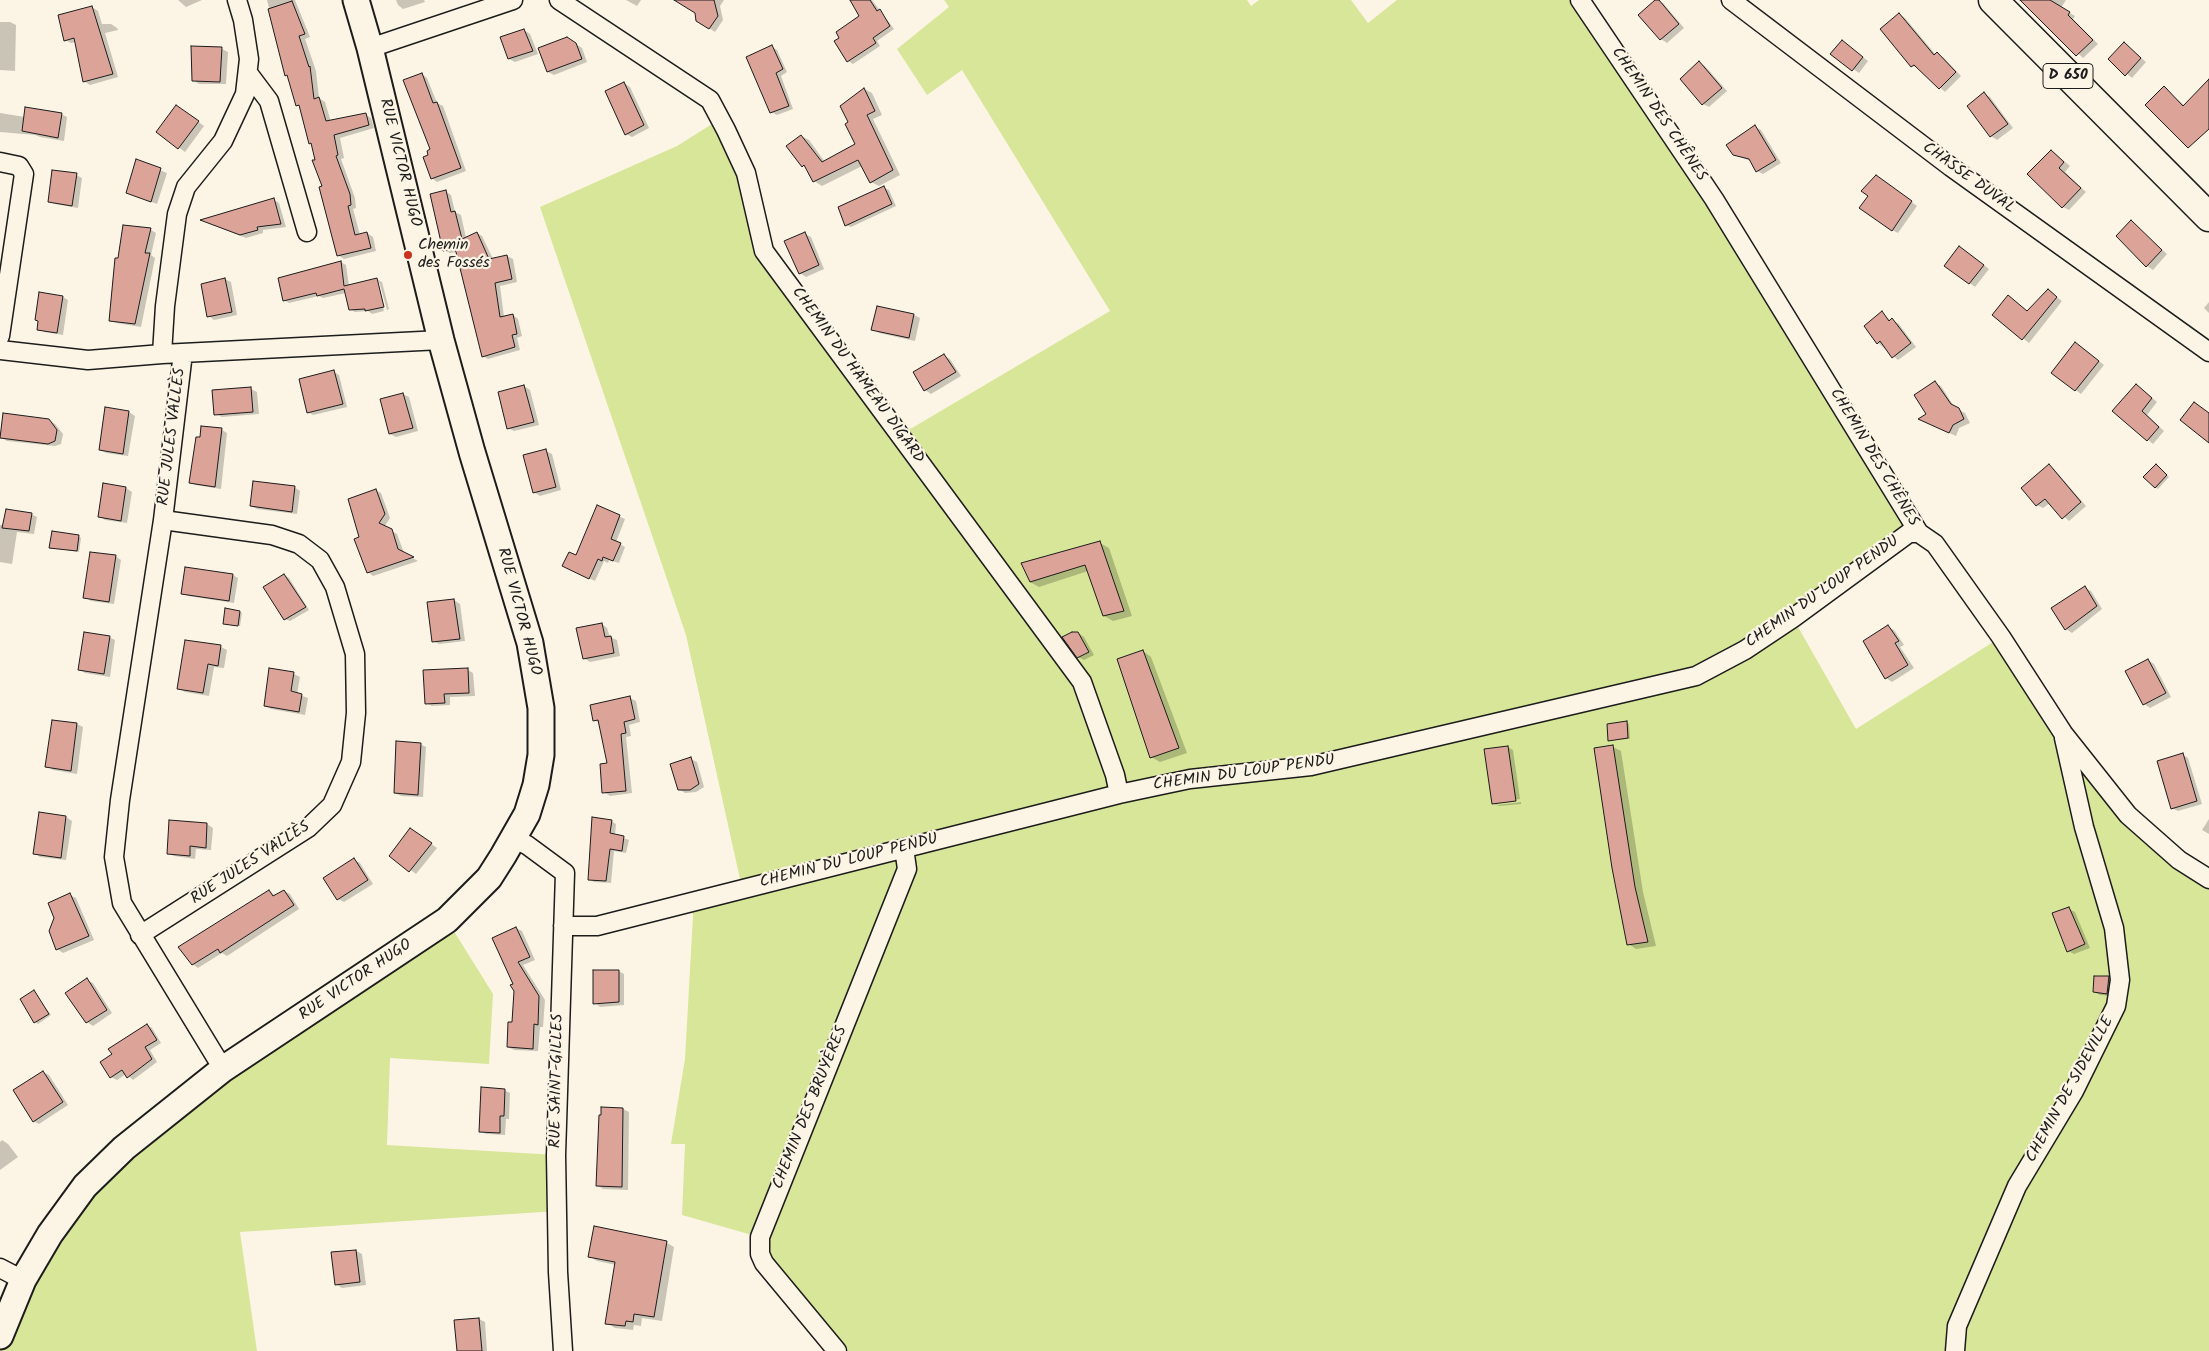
<!DOCTYPE html>
<meta charset="utf-8">
<style>
body{margin:0}
canvas{display:block;background:#fcf5e5}
</style>
<canvas width="2209" height="1351"></canvas>
<script>
const ctx = document.querySelector('canvas').getContext('2d');
ctx.lineJoin = 'round';
function paint(path, color) { ctx.fillStyle = color; ctx.fill(path, 'evenodd'); }
const toPath = rows => new Path2D(rows.map(r => 'M' + r).join(''));
function trace(path, color, width, dash) { ctx.strokeStyle = color; ctx.lineWidth = width; ctx.lineCap = dash ? 'butt' : 'round'; ctx.setLineDash(dash || []); ctx.stroke(path); }
function label(font, color, halo, rows, align = 'center') {
  ctx.font = font + ' Kalam,sans-serif'; ctx.lineWidth = 4.5; ctx.setLineDash([]); ctx.textBaseline = 'middle'; ctx.strokeStyle = halo; ctx.fillStyle = color; for (const [text, x, y, turn = 0] of rows) {
    ctx.save(); ctx.translate(x, y); ctx.rotate((+turn || 0) * Math.PI / 180); ctx.textAlign = isNaN(turn) ? turn : align; if (halo) ctx.strokeText(text, 0, 0); ctx.fillText(text, 0, 0); ctx.restore();
  }
}
paint(toPath([
 [944,0,1247,0,1251,6,1259,0,1351,0,1368,23,1397,0,1580,0,1919,533,1793,618,1856,729,2001,637,2097,777,2209,879,2209,1351,837,1351,764,1263,759,1237,682,1215,685,1144,671,1144,685,1059,693,916,691,902,742,888,686,635,540,207,677,146,720,119,764,251,898,433,912,428,1110,311,962,70,927,95,897,49,949,7],
 [447,920,493,994,489,1064,390,1058,387,1145,556,1155,557,1211,240,1232,257,1351,0,1351,0,1336,85,1186]
]), '#d8e699');
paint(toPath([
 [178,0,202,0,186,7],
 [267,0,295,0,310,37,305,39,316,71,319,98,325,102,331,122,365,114,371,118,374,128,340,138,344,158,341,159,355,198,356,208,353,209,360,235,367,233,373,237,376,251,344,259,338,255,312,144,301,107,297,105,288,76,286,75],
 [396,0,424,0,425,2,403,9,398,5],
 [626,0,641,0,637,6],
 [694,0,724,0,720,6,723,20,715,32,709,28],
 [858,0,872,0,894,29,877,41,880,46,853,64,848,61,861,17],
 [1657,0,1663,3,1684,28,1667,43,1661,39,1640,15],
 [2022,0,2066,0,2061,8,2075,16,2073,19,2098,44,2083,58],
 [92,7,98,11,102,24,111,24,117,28,118,30,105,33,118,77,90,85,84,81,76,42,71,43,65,40],
 [1899,14,1905,18,1936,55,1943,57,1961,76,1945,92,1919,68,1912,66,1881,29],
 [0,22,10,22,16,25,15,71,0,70],
 [524,30,530,34,538,54,515,62,509,59],
 [573,42,582,48,587,62,554,75,548,72],
 [2124,44,2146,62,2132,78,2109,59],
 [1848,45,1868,61,1859,73,1832,54],
 [772,47,777,50,787,72,781,76,793,109,777,115,771,112],
 [222,49,228,52,226,84,199,84,193,80],
 [1700,63,1705,66,1727,91,1709,107,1703,104],
 [422,74,427,78,437,103,443,106,466,171,437,182,432,178,430,155,431,150],
 [624,83,630,87,649,128,632,137,626,134],
 [2209,83,2209,116,2194,132,2164,88,2185,106],
 [864,89,872,93,882,115,873,119,900,175,879,186,871,182,862,166,822,186,814,181,807,168,803,166,801,136,809,140,825,162,857,145],
 [1984,94,1990,97,2013,128,1997,140,1991,136],
 [182,110,204,126,185,152,158,132],
 [0,113,25,117,61,114,67,117,64,141,40,137,35,135,0,132],
 [1755,127,1761,130,1781,163,1763,174,1757,171,1751,161,1734,155],
 [2052,151,2070,166,2065,172,2086,192,2069,210,2063,207],
 [137,161,167,173,157,204,127,192],
 [76,175,82,178,78,208,55,204,49,201],
 [1882,180,1917,206,1898,233,1892,230],
 [884,188,889,190,896,206,851,227,846,225],
 [445,191,451,195,455,212,461,215,466,238,477,233,482,236,493,259,507,256,513,259,517,282,500,286,504,317,513,315,518,319,522,336,517,338,520,350,488,359,483,356,457,252,450,253,444,250],
 [273,199,279,203,286,227,263,230,263,233,246,238,203,221],
 [2131,222,2167,254,2153,270,2147,266],
 [124,226,151,230,156,233,151,255,155,258,141,327,116,323,110,320],
 [805,234,811,237,824,269,806,277,800,273],
 [1966,251,1989,269,1975,287,1946,265],
 [341,262,346,265,349,286,376,279,382,282,389,309,387,310,379,281,376,281,384,311,372,314,368,311,355,312,350,309,346,293,323,298,319,296,289,303,284,300],
 [225,279,231,282,237,315,214,320,209,316],
 [2048,291,2062,301,2029,343,1993,314,2009,297,2028,312],
 [63,297,68,300,63,335,44,332,39,329],
 [2209,302,2209,313,2204,308],
 [1882,313,1891,321,1898,323,1916,347,1898,360,1878,343],
 [914,315,920,318,915,341,879,333,873,329],
 [2081,347,2104,365,2081,394,2053,373],
 [944,356,950,359,961,376,931,394,925,390,915,373],
 [334,372,339,375,347,407,313,415,308,412],
 [1935,383,1941,386,1955,408,1965,413,1970,423,1959,428,1956,436,1925,422],
 [524,386,530,390,539,425,514,431,508,428],
 [251,389,257,392,259,414,222,417,216,414],
 [2142,389,2157,402,2147,415,2164,431,2153,444,2114,411],
 [403,394,409,397,418,431,396,437,390,434],
 [129,412,135,416,128,456,106,453,100,450],
 [49,420,55,424,63,434,61,444,55,446,7,441,1,437],
 [222,430,227,433,221,489,195,485,190,482,201,439],
 [546,451,552,454,561,490,540,496,534,492],
 [2049,466,2054,469,2086,506,2069,521,2050,503,2043,508,2037,505],
 [2158,467,2169,477,2158,489,2155,487],
 [294,487,300,491,297,514,257,509,251,506],
 [126,488,132,492,127,523,105,520,99,516],
 [375,490,381,493,390,518,384,527,397,534,404,553,418,561,373,576,368,572,361,537],
 [597,507,625,519,616,542,625,547,619,563,609,560,608,563,604,561,595,581,569,569,577,557],
 [31,514,37,517,34,534,17,532,12,564,0,562,0,525,4,525],
 [78,536,81,538,79,552,51,548],
 [1100,543,1109,548,1132,616,1113,621,1104,616,1088,571,1039,587,1030,582],
 [115,556,121,560,114,604,91,601,85,597],
 [233,575,238,578,234,603,188,596,182,593],
 [284,575,289,578,309,610,290,621,285,619],
 [2085,588,2091,591,2102,609,2072,633,2066,629,2052,608],
 [454,600,460,604,465,641,439,644,433,641],
 [240,612,242,613,240,626,224,623],
 [602,624,607,628,610,637,617,640,620,656,590,662,584,658],
 [1888,627,1894,630,1904,645,1900,647,1914,668,1892,682,1886,678,1865,641],
 [1078,633,1084,637,1094,655,1084,660,1078,657],
 [109,637,115,640,110,677,85,673,80,670],
 [186,641,221,647,227,650,224,668,214,667,209,696,185,692,179,689],
 [1143,651,1151,657,1187,753,1160,762,1151,757],
 [2148,660,2154,664,2171,697,2150,708,2144,704],
 [270,670,294,674,300,677,297,694,308,698,305,715,271,709,265,706],
 [468,670,473,673,475,696,450,697,450,705,432,706,426,703],
 [630,698,636,701,640,722,629,725,631,736,626,737,632,793,610,796,604,792,608,764,600,723,594,720],
 [1626,722,1629,724,1630,739,1609,740],
 [77,724,83,727,77,774,53,770,47,766],
 [420,744,426,747,423,797,401,796,395,793],
 [1508,747,1513,750,1520,799,1497,802,1497,805,1521,802,1521,804,1499,806,1493,803],
 [1613,747,1621,751,1643,892,1656,946,1636,949,1628,944],
 [2182,754,2188,758,2202,804,2178,811,2172,808],
 [691,759,697,762,704,787,696,792,685,793,679,789],
 [66,817,72,821,66,860,40,857,34,853],
 [2209,819,2209,834,2202,830],
 [611,821,616,824,615,835,629,840,626,853,614,851,611,883,594,882,589,879],
 [207,824,213,828,211,850,196,849,195,859,174,856,168,853],
 [411,829,437,848,416,874,391,855],
 [354,860,360,863,373,884,344,902,338,899],
 [269,891,276,896,284,891,290,894,299,909,227,956,222,953,198,968,192,964],
 [70,895,76,898,94,940,63,953,57,949],
 [2069,909,2075,912,2090,948,2074,954,2068,951],
 [516,928,522,931,535,960,523,965,545,1000,543,1027,540,1027,538,1051,514,1050,508,1047,513,1023],
 [618,971,624,974,624,1005,600,1007,595,1003],
 [2109,977,2114,981,2113,996,2100,995,2094,992],
 [87,980,93,983,112,1013,93,1026,87,1022],
 [34,992,51,1015,38,1024,35,1022],
 [147,1025,152,1028,161,1043,150,1050,157,1062,133,1080,126,1074,117,1080,111,1077,102,1063,114,1055],
 [43,1072,49,1075,68,1105,39,1124,33,1121],
 [504,1090,510,1093,509,1119,506,1119,505,1135,486,1134,480,1131],
 [623,1109,629,1112,628,1190,603,1189,597,1185],
 [2,1140,8,1144,18,1157,0,1170,0,1142],
 [667,1243,674,1247,662,1321,642,1318,641,1326,634,1325,633,1330,615,1328,607,1323,616,1265,597,1261,589,1256],
 [356,1251,362,1254,366,1285,342,1288,336,1284],
 [479,1319,485,1322,487,1351,458,1351]
]), '#0003');
const building = toPath([
 [674,0,714,0,718,16,709,29,696,21,695,13,674,0],
 [850,0,870,0,877,11,880,9,890,26,873,38,876,43,847,62,834,41,839,38,836,32,859,16,850,0],
 [1655,0,1659,0,1679,24,1660,40,1638,15,1655,0],
 [2020,0,2050,0,2070,12,2068,15,2093,40,2076,56,2020,0],
 [292,1,305,34,299,36,309,67,310,66,314,99,319,97,326,121,366,113,369,125,334,135,338,155,336,156,350,194,351,205,348,206,355,235,367,232,371,248,337,256,319,187,322,186,312,160,315,160,311,143,309,144,299,105,296,106,287,75,285,76,268,9,292,1],
 [92,6,113,74,83,82,74,38,64,41,58,15,92,6],
 [1899,13,1934,55,1937,52,1956,72,1939,89,1914,65,1911,67,1880,29,1899,13],
 [524,29,533,51,508,59,500,37,524,29],
 [567,37,576,43,582,59,547,72,538,48,567,37],
 [1842,40,1863,57,1852,71,1830,54,1842,40],
 [2124,42,2141,58,2125,76,2108,59,2124,42],
 [772,45,783,69,776,73,789,106,770,113,746,57,772,45],
 [191,46,222,47,220,82,192,81,191,46],
 [1699,61,1722,88,1702,105,1680,79,1699,61],
 [422,73,433,103,437,102,461,168,431,179,423,157,428,155,427,151,430,149,403,80,422,73],
 [2209,79,2209,129,2188,148,2145,105,2164,86,2183,106,2209,79],
 [624,82,644,125,625,135,605,91,624,82],
 [864,88,875,111,867,115,893,170,870,183,858,160,813,182,804,165,802,167,786,146,801,135,822,162,855,144,845,124,848,122,840,106,864,88],
 [1984,92,2008,124,1990,137,1967,106,1984,92],
 [176,105,199,121,178,149,156,132,176,105],
 [25,107,62,113,58,138,22,131,25,107],
 [1755,125,1776,160,1756,172,1749,159,1733,155,1726,145,1755,125],
 [2051,150,2064,162,2059,168,2081,188,2062,208,2027,174,2051,150],
 [136,159,161,168,151,202,126,193,136,159],
 [52,170,77,173,72,206,48,202,52,170],
 [1876,175,1912,201,1892,231,1859,208,1868,196,1861,191,1876,175],
 [884,186,892,204,845,226,838,207,884,186],
 [446,190,451,212,455,211,462,239,477,232,489,259,507,255,512,279,495,283,500,317,513,314,517,334,512,335,515,347,482,357,455,248,443,251,430,194,446,190],
 [274,198,281,224,257,227,258,230,240,235,200,220,274,198],
 [2131,220,2162,250,2146,267,2116,236,2131,220],
 [123,225,151,228,145,253,150,253,135,324,109,321,115,258,118,258,123,225],
 [805,232,819,265,799,274,784,241,805,232],
 [1959,246,1984,265,1969,284,1944,266,1959,246],
 [341,261,344,286,377,278,384,307,365,311,365,309,349,310,344,289,317,296,316,293,283,301,278,278,341,261],
 [225,278,232,312,207,317,201,284,225,278],
 [2048,289,2057,297,2022,340,1992,315,2008,295,2027,311,2048,289],
 [39,292,63,296,57,333,37,330,38,321,35,320,39,292],
 [877,306,914,314,909,338,871,330,877,306],
 [1882,311,1889,321,1892,318,1911,343,1892,358,1880,341,1877,344,1864,326,1882,311],
 [2075,342,2099,361,2075,391,2051,373,2075,342],
 [944,354,956,372,924,391,913,372,944,354],
 [334,370,343,404,307,413,299,379,334,370],
 [1935,381,1951,404,1959,408,1964,419,1953,425,1949,433,1918,419,1926,414,1914,395,1935,381],
 [2136,384,2152,398,2142,411,2159,427,2147,441,2112,411,2136,384],
 [524,385,534,422,507,429,498,392,524,385],
 [251,387,253,412,214,415,212,390,251,387],
 [403,393,413,428,389,434,380,399,403,393],
 [2194,402,2209,413,2209,443,2180,420,2194,402],
 [105,407,129,411,123,454,99,450,105,407],
 [3,413,49,419,57,430,55,441,48,444,0,438,3,413],
 [201,426,222,428,215,487,189,483,196,437,200,437,201,426],
 [546,449,556,487,533,493,523,455,546,449],
 [2049,464,2081,502,2062,519,2045,499,2036,506,2021,488,2049,464],
 [2156,464,2167,475,2155,488,2143,477,2156,464],
 [253,481,295,486,292,512,250,506,253,481],
 [103,483,126,487,121,521,98,517,103,483],
 [376,489,385,514,379,523,392,529,398,549,414,557,367,573,354,539,359,537,348,499,376,489],
 [597,505,620,515,611,539,621,543,613,561,603,557,602,561,598,559,589,579,562,566,569,552,576,555,597,505],
 [6,509,32,513,29,531,2,528,6,509],
 [52,531,79,535,77,551,49,548,52,531],
 [1100,541,1124,611,1103,616,1085,565,1030,582,1021,563,1100,541],
 [90,552,116,555,109,602,83,598,90,552],
 [185,567,233,574,229,601,181,594,185,567],
 [284,574,306,607,284,620,263,587,284,574],
 [2085,586,2097,606,2065,630,2051,608,2085,586],
 [454,599,460,639,432,642,427,602,454,599],
 [225,608,240,611,238,626,223,624,225,608],
 [602,623,605,637,611,636,614,653,583,659,576,628,602,623],
 [1888,625,1899,641,1895,643,1908,665,1885,679,1863,641,1888,625],
 [84,632,110,636,104,674,78,670,84,632],
 [1072,632,1078,632,1089,652,1077,658,1062,637,1072,632],
 [185,640,221,645,218,666,208,664,203,693,177,689,185,640],
 [1143,650,1179,748,1150,758,1117,659,1143,650],
 [2148,659,2166,693,2143,705,2125,671,2148,659],
 [269,668,294,672,291,691,302,694,299,712,264,706,269,668],
 [468,668,469,693,444,694,445,703,425,704,423,670,468,668],
 [630,696,635,719,624,722,626,733,621,734,626,791,602,793,600,764,607,763,598,720,593,721,590,705,630,696],
 [52,720,77,723,71,771,45,767,52,720],
 [1627,721,1628,738,1608,741,1607,724,1627,721],
 [396,741,421,743,418,795,394,793,396,741],
 [1613,745,1635,887,1648,942,1627,945,1612,868,1594,748,1613,745],
 [1508,746,1516,801,1492,804,1484,749,1508,746],
 [2183,753,2197,801,2171,809,2157,761,2183,753],
 [691,757,699,784,690,790,678,790,670,764,691,757],
 [39,812,66,816,61,858,33,854,39,812],
 [592,817,612,820,610,833,624,836,622,851,610,849,606,881,588,880,592,817],
 [169,820,207,823,206,848,190,846,190,856,167,854,169,820],
 [410,828,432,843,409,872,389,856,410,828],
 [354,858,368,880,337,900,323,878,354,858],
 [269,890,273,896,284,890,294,905,220,953,218,949,192,965,178,947,269,890],
 [70,893,89,936,56,950,49,931,54,918,48,903,70,893],
 [2069,907,2085,944,2067,952,2052,913,2069,907],
 [516,927,530,957,518,962,539,996,538,1025,534,1024,533,1049,507,1047,508,1022,512,1022,514,991,510,985,513,984,492,938,516,927],
 [593,970,619,970,619,1002,593,1004,593,970],
 [2094,976,2109,976,2107,994,2093,992,2094,976],
 [87,978,107,1010,86,1023,65,993,87,978],
 [34,990,49,1014,34,1023,20,999,34,990],
 [147,1024,157,1040,145,1047,152,1059,127,1078,122,1070,110,1078,100,1062,112,1054,108,1049,147,1024],
 [43,1071,63,1102,33,1122,13,1090,43,1071],
 [481,1087,505,1089,504,1116,500,1116,500,1133,479,1132,481,1087],
 [601,1107,623,1108,622,1187,596,1186,599,1115,601,1115,601,1107],
 [594,1226,667,1241,654,1317,634,1314,633,1322,626,1321,625,1326,605,1324,615,1262,588,1257,594,1226],
 [356,1250,360,1282,335,1285,331,1252,356,1250],
 [479,1318,482,1351,457,1351,454,1320,479,1318]
]);
paint(building, '#dca399');
trace(building, '#1c1c1c', 1);
const minor = toPath([
 [559,0,710,100,726,130,746,173,764,251,1082,682,1115,775,1119,794],
 [1580,0,1714,199,1919,533,1935,544,2001,637,2063,733,2128,815,2179,860,2209,879],
 [1731,0,1951,167,2209,352],
 [370,48,513,0],
 [248,73,269,101,307,232],
 [0,162,19,166,24,174,0,336],
 [0,350,88,360,162,354,441,340],
 [183,353,163,520,120,800,114,857,122,903,223,1069],
 [162,354,165,306,177,214,186,187,223,141,245,94,249,59,243,20,237,0],
 [514,839,527,845,565,873,556,1155,558,1272,563,1351],
 [563,926,597,926,1119,794,1190,779,1311,766,1696,676,1745,650,1793,618,1909,533,1919,533],
 [140,935,308,828,332,805,351,762,356,713,355,654,335,587,320,560,299,544,272,535,163,520],
 [0,1268,23,1280],
 [837,1351,764,1263,760,1254,760,1237,907,869,904,848],
 [1955,1351,1957,1326,2017,1186,2074,1091,2116,1006,2120,980,2114,928,2084,827,2064,738]
]);
const secondary = toPath([
 [0,1336,23,1280,50,1234,85,1186,124,1148,223,1069,447,920,489,878,503,856,527,814,536,785,541,755,541,708,530,643,472,452,441,340,370,48,356,0]
]);
const primary = toPath([
 [1993,0,2209,217]
]);
trace(minor, '#1c1c1c', 21);
trace(secondary, '#1c1c1c', 29);
trace(primary, '#1c1c1c', 31);
trace(minor, '#fcf5e5', 18);
trace(secondary, '#fcf5e5', 25);
trace(primary, '#fcf5e5', 28);
for (const [x, y, r, color] of [
 [408,255,5,"#c8321e"]
]) { const dot = new Path2D(); dot.arc(x, y, r, 0, 2 * Math.PI); ctx.fillStyle = color; ctx.fill(dot); trace(dot, '#fcf5e5', 2); }
for (const [x, y, w] of [
 [2068,76,50]
]) { const box = new Path2D(); box.roundRect(x - w / 2, y - 12.5, w, 25, 4); ctx.fillStyle = '#fcf5e5'; ctx.fill(box); trace(box, '#1c1c1c', 1); }
label('bold 15px', '#1c1c1c', null, [
 ["D 650",2068,76]
]);
label('16px', '#1c1c1c', '#fcf5e5', [
 ["CHEMIN DES CHÊNES",1658,115,56],
 ["RUE VICTOR HUGO",399,163,76],
 ["CHASSE DUVAL",1968,179,36],
 ["CHEMIN DU HAMEAU DIGARD",857,376,54],
 ["RUE JULES VALLÈS",173,437,-83],
 ["CHEMIN DES CHÊNES",1873,458,59],
 ["CHEMIN DU LOUP PENDU",1823,593,-35],
 ["RUE VICTOR HUGO",518,612,75],
 ["CHEMIN DU LOUP PENDU",1244,774,-8],
 ["CHEMIN DU LOUP PENDU",849,862,-14],
 ["RUE JULES VALLÈS",251,864,-33],
 ["RUE VICTOR HUGO",356,981,-34],
 ["RUE SAINT-GILLES",558,1081,-89],
 ["CHEMIN DE SIDEVILLE",2071,1090,-61],
 ["CHEMIN DES BRUYÈRES",811,1108,-68]
]);
label('16px', '#1c1c1c', '#fcf5e5', [
 ["Chemin",418,246],
 ["des Fossés",418,264]
], 'left');
</script>
